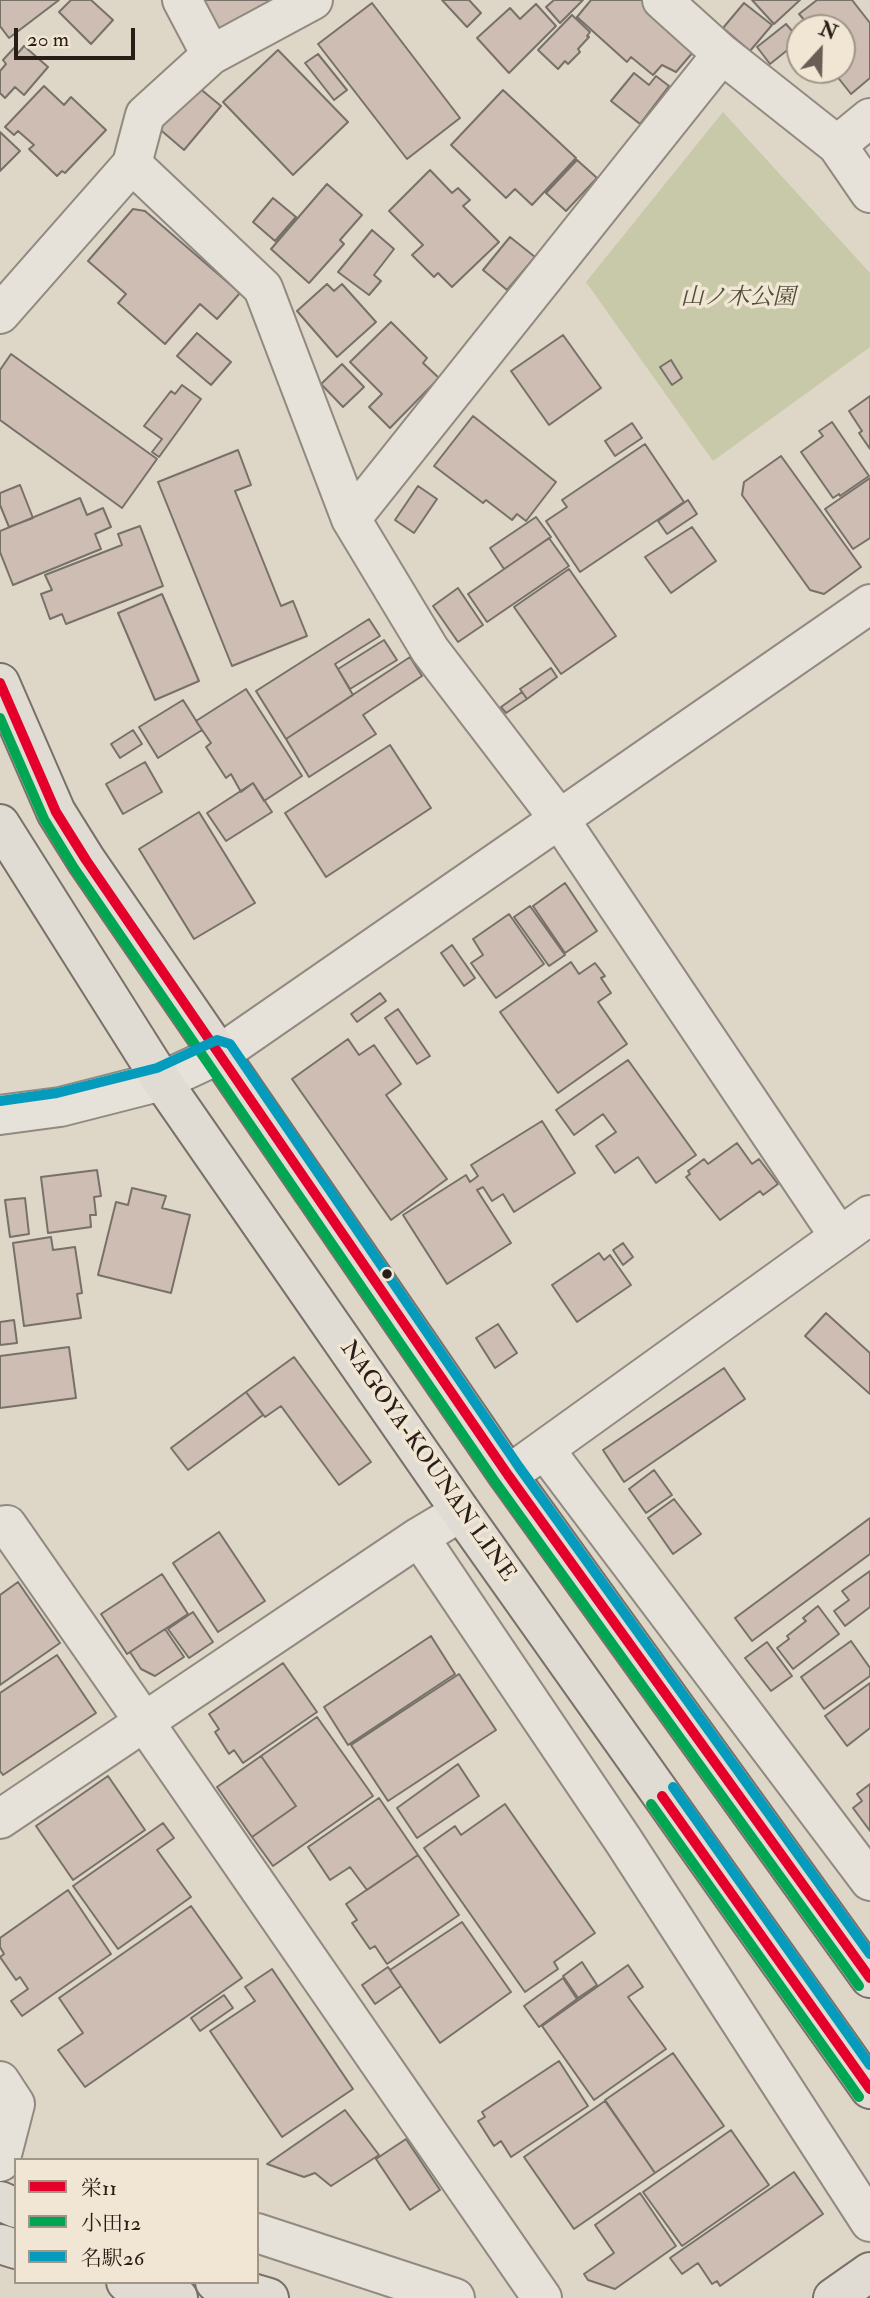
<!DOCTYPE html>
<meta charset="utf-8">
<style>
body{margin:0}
#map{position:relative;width:870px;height:2298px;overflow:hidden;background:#ded6c6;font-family:"IM FELL Double Pica","Noto Serif JP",serif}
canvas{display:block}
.legend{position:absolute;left:14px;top:2158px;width:245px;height:126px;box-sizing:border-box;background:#f0e6d3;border:2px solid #a09688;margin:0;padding:9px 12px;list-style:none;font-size:21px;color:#291d17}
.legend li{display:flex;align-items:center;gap:14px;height:35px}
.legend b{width:35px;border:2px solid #a09688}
.north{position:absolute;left:786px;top:14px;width:70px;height:70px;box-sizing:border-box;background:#f0e6d3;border:2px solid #a09688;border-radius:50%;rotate:22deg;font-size:19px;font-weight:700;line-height:28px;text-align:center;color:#291d17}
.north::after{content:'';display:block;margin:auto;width:24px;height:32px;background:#685e54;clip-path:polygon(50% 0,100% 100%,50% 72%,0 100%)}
.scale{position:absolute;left:14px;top:28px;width:121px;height:32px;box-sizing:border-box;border:4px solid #291d17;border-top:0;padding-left:9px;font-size:21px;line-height:24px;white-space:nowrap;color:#291d17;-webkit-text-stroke:5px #f0e6d3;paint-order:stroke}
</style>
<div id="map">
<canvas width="870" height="2298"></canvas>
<ul class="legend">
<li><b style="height:9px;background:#e4002b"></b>栄11</li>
<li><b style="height:9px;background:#00a651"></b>小田12</li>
<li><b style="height:9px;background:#049bbc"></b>名駅26</li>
</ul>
<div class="north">N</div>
<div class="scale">20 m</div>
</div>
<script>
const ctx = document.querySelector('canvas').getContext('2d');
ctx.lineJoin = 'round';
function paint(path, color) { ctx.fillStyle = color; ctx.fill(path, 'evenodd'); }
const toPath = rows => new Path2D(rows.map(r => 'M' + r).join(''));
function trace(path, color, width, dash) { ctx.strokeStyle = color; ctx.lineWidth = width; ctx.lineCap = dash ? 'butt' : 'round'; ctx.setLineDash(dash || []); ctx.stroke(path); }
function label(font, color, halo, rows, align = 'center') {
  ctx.font = font + ' "IM FELL Double Pica","Noto Serif JP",serif'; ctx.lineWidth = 7; ctx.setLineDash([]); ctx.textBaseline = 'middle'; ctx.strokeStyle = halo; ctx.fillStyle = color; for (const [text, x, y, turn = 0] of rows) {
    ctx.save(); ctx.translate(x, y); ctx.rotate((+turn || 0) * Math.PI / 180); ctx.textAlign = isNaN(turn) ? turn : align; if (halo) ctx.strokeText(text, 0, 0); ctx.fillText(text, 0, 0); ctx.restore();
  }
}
paint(toPath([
 [723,112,870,273,870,347,713,461,586,282]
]), '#c7c9a8');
const building = toPath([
 [0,0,59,0,9,38,0,26,0,0],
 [71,0,91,0,113,20,91,44,59,12,71,0],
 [200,0,273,0,222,35,200,0],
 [442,0,469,0,481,13,467,27,442,0],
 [554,0,583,0,560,23,546,7,554,0],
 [591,0,643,0,689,38,694,51,676,72,662,65,653,75,631,57,627,62,577,17,591,0],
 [752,0,800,0,774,24,752,0],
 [817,0,852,0,870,23,870,78,851,94,832,70,842,70,842,28,811,28,799,14,817,0],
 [372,3,460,118,407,159,318,44,372,3],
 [744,3,772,25,750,51,723,28,744,3],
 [536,4,556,26,509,73,477,38,510,8,520,19,536,4],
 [572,15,590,32,587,36,589,37,578,49,580,52,568,64,565,61,558,69,538,50,572,15],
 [786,24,800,40,770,64,757,47,786,24],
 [24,46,48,67,24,95,15,87,5,98,0,93,0,71,6,64,3,60,14,48,18,53,24,46],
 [278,50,348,122,293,175,223,102,278,50],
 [318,54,347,90,334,100,305,63,318,54],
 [634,73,649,85,656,76,669,86,640,124,611,101,634,73],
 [192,82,221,106,184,150,156,126,192,82],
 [44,86,64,105,71,97,106,130,65,173,62,171,57,176,29,149,34,145,18,131,14,135,5,127,44,86],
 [503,90,576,158,532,205,515,189,506,198,451,145,503,90],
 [0,132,20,151,0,171,0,132],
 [577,160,597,178,566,211,546,193,577,160],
 [430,170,452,193,458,188,470,200,463,206,499,242,452,287,438,273,434,277,412,255,423,245,389,211,430,170],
 [327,184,362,215,340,240,344,244,309,283,271,249,327,184],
 [273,198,296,217,275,241,253,222,273,198],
 [133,209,145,211,240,293,217,319,200,304,165,344,118,303,126,294,88,261,133,209],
 [372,230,394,249,374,275,381,281,369,295,338,272,372,230],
 [510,237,535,257,507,290,483,270,510,237],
 [327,284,334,291,342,284,376,322,337,357,297,311,327,284],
 [391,322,427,358,423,363,439,378,390,428,369,407,382,394,350,362,391,322],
 [197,333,231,362,211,385,177,356,197,333],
 [563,335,601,388,549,425,511,371,563,335],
 [11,354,157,459,122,508,0,420,0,370,11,354],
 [671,360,682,378,672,385,660,367,671,360],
 [342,364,364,387,343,407,321,384,342,364],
 [182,385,201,399,159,457,152,452,162,439,144,426,171,391,175,394,182,385],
 [870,396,870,449,859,433,862,431,849,411,870,396],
 [473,416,556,482,526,521,517,514,512,520,486,500,483,503,434,466,473,416],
 [832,422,869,476,840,496,839,494,833,498,801,452,823,436,819,431,832,422],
 [632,423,642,438,615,456,605,441,632,423],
 [645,444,684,502,580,572,546,521,567,507,562,500,645,444],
 [238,450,251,485,235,491,281,606,293,601,307,636,232,666,158,482,238,450],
 [781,456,861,567,824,594,810,590,742,495,744,482,781,456],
 [870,478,870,538,853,549,825,509,870,478],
 [20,485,33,518,9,527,0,505,0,493,20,485],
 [418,486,437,499,414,533,395,520,418,486],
 [80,498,87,515,103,508,111,527,95,534,101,549,13,585,0,552,0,531,80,498],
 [688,500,697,514,667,534,658,521,688,500],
 [536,517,551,537,504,569,490,548,536,517],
 [140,526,163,586,66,624,62,614,50,619,41,594,52,590,45,575,122,545,118,534,140,526],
 [692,527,716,561,671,593,645,557,692,527],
 [549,538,569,566,487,622,468,594,549,538],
 [569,569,616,636,561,674,514,607,569,569],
 [458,588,483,625,458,642,433,606,458,588],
 [162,594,199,681,155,700,118,613,162,594],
 [369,619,380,636,335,664,353,695,286,739,256,691,369,619],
 [384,640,397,660,350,689,338,669,384,640],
 [410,657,422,676,363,715,376,734,309,777,286,739,410,657],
 [551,668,557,677,527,699,520,689,551,668],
 [246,689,302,776,264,801,253,783,241,792,231,774,226,778,206,747,211,743,196,721,246,689],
 [522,692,527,699,506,713,501,707,522,692],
 [183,700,202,730,158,758,139,727,183,700],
 [133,730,142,744,120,758,111,744,133,730],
 [390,745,431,808,326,877,285,813,390,745],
 [145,762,162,792,123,814,106,784,145,762],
 [253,783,272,812,226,841,207,813,253,783],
 [199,812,255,903,194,939,139,849,199,812],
 [565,883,597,931,565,953,533,906,565,883],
 [530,906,565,955,549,966,514,917,530,906],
 [509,914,544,964,496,998,471,963,483,955,473,939,509,914],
 [452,945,475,978,464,986,441,953,452,945],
 [571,962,579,974,595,963,605,976,601,978,611,993,598,1002,627,1044,558,1093,500,1012,571,962],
 [380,993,386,1001,357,1022,351,1014,380,993],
 [398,1009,430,1056,417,1064,385,1018,398,1009],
 [348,1039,359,1055,374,1045,401,1084,386,1095,447,1179,391,1220,292,1079,348,1039],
 [628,1060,696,1155,656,1183,638,1157,615,1173,596,1146,616,1132,603,1114,574,1135,556,1110,628,1060],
 [542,1121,575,1173,514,1212,503,1194,492,1201,483,1187,477,1190,511,1243,447,1284,403,1215,466,1175,470,1182,478,1176,471,1165,542,1121],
 [737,1143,752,1164,759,1159,778,1184,763,1195,760,1191,720,1220,686,1177,690,1174,688,1171,704,1159,708,1164,737,1143],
 [97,1170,101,1196,94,1197,96,1215,90,1215,91,1227,48,1233,41,1177,97,1170],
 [132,1188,166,1196,162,1208,190,1215,171,1293,98,1275,116,1202,128,1205,132,1188],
 [25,1198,29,1234,10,1237,5,1200,25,1198],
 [51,1237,53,1250,75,1247,82,1293,77,1294,81,1318,24,1326,13,1243,51,1237],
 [623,1243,633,1257,623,1265,613,1250,623,1243],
 [599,1253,604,1260,610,1255,631,1285,577,1322,552,1285,599,1253],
 [826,1313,870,1353,870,1394,805,1336,826,1313],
 [14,1320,17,1343,0,1345,0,1322,14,1320],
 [498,1324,517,1353,495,1368,476,1338,498,1324],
 [69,1347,76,1398,0,1408,0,1356,69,1347],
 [294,1357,371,1462,339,1485,281,1406,265,1417,246,1392,294,1357],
 [724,1368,745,1399,624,1482,603,1450,724,1368],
 [246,1392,263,1415,188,1470,171,1448,246,1392],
 [654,1470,672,1495,646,1513,629,1489,654,1470],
 [674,1499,701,1534,673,1554,648,1518,674,1499],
 [870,1518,870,1554,752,1641,735,1618,870,1518],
 [219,1532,265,1601,218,1632,173,1563,219,1532],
 [870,1571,870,1607,845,1626,834,1611,849,1600,842,1591,870,1571],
 [162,1574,188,1614,127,1654,101,1614,162,1574],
 [18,1582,60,1643,0,1685,0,1595,18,1582],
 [818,1606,839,1634,793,1669,777,1648,789,1639,787,1636,806,1621,803,1618,818,1606],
 [193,1612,213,1642,189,1658,168,1629,193,1612],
 [165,1629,184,1657,155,1676,141,1669,130,1652,165,1629],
 [431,1636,455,1674,348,1745,324,1707,431,1636],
 [851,1641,870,1668,870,1676,824,1709,801,1677,851,1641],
 [767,1642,792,1676,771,1691,745,1658,767,1642],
 [57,1655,96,1713,3,1775,0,1771,0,1693,57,1655],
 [283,1663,317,1712,243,1763,234,1750,229,1754,215,1732,219,1729,209,1714,283,1663],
 [459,1674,496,1730,388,1801,351,1745,459,1674],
 [870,1683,870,1728,847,1746,825,1716,870,1683],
 [317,1717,373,1796,273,1866,252,1837,296,1806,261,1756,317,1717],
 [261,1756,296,1806,252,1837,217,1787,261,1756],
 [458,1764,479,1796,417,1838,397,1808,458,1764],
 [108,1776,145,1830,73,1880,36,1826,108,1776],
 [870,1784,870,1831,853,1808,862,1801,857,1794,870,1784],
 [379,1798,418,1855,367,1890,350,1867,330,1880,308,1847,379,1798],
 [505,1804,595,1933,554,1962,558,1969,525,1992,424,1848,455,1826,461,1835,505,1804],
 [163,1823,174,1838,157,1850,191,1897,118,1949,73,1886,163,1823],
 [418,1855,459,1915,387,1964,375,1946,370,1949,352,1923,357,1920,346,1904,418,1855],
 [68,1890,111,1954,22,2016,11,2001,28,1989,20,1977,16,1980,0,1957,4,1954,0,1947,0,1938,68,1890],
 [191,1906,242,1978,85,2087,58,2050,83,2033,59,1998,191,1906],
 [462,1922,511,1992,440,2043,390,1970,462,1922],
 [582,1962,597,1985,578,1998,563,1976,582,1962],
 [628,1965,643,1987,628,1997,666,2049,594,2100,542,2026,628,1965],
 [388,1967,401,1986,375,2004,362,1985,388,1967],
 [272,1969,353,2089,282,2137,210,2031,255,2001,245,1987,272,1969],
 [563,1978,577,1999,539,2027,524,2006,563,1978],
 [224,1995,233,2008,200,2031,191,2018,224,1995],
 [673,2053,724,2126,655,2173,605,2100,673,2053],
 [559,2061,588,2106,511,2157,501,2141,494,2146,478,2121,485,2117,482,2112,559,2061],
 [605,2101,655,2173,574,2229,524,2157,605,2101],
 [345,2110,379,2155,331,2186,315,2173,304,2177,267,2164,345,2110],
 [731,2130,769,2185,682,2246,643,2192,731,2130],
 [406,2139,440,2190,410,2210,376,2159,406,2139],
 [794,2172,823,2214,720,2286,717,2281,712,2284,698,2263,682,2274,670,2258,794,2172],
 [640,2193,676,2246,615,2289,588,2280,584,2274,614,2253,595,2225,640,2193]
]);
paint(building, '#cdbdb3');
trace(building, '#777169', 2);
const minor = toPath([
 [182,0,211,55],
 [313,0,211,55,145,115,132,164,263,288,351,519,430,650,560,820,839,1236],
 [662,0,722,54,837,145,870,193],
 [837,145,870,118],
 [0,314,132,164],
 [351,519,722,54],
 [0,1115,60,1107,162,1081,220,1054,870,604],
 [545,1450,870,1881],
 [525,1463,870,1215],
 [0,1526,7,1525,145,1723,542,2298],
 [419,1537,623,1840,870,2222],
 [0,1819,419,1537,461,1512],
 [0,2081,15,2104,0,2162],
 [257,2233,455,2298]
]);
const major = toPath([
 [0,683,56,812,86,860,508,1475,870,1978],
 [0,824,162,1081,461,1512,870,2089],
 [833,2298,870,2272]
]);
const highway = toPath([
 [0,2201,16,2208],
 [0,2244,16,2249],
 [126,2282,178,2298],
 [215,2282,269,2298]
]);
trace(minor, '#908a81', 42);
trace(major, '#777169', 42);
trace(highway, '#777169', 42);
trace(minor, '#e6e1d9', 38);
trace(major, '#e1dcd3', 38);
trace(highway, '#e1dcd3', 38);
trace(toPath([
 [0,683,56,812,86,860,508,1475,870,1978],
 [662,1796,870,2089]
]), '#e4002b', 10);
trace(toPath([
 [0,718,44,819,74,868,496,1483,859,1986],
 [651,1804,859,2097]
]), '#00a651', 10);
trace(toPath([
 [0,1101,57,1093,157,1068,217,1040,230,1044,519,1467,870,1954],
 [673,1787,870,2065]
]), '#049bbc', 10);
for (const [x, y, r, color] of [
 [387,1274,6,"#291d17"]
]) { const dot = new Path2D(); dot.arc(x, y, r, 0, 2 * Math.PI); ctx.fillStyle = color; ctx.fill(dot); trace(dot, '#f0e6d3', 2.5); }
label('italic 23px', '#534e3b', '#f0e6d3', [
 ["山ノ木公園",738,299]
]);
label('23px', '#291d17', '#f0e6d3', [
 ["NAGOYA-KOUNAN LINE",427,1462,55]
]);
</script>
